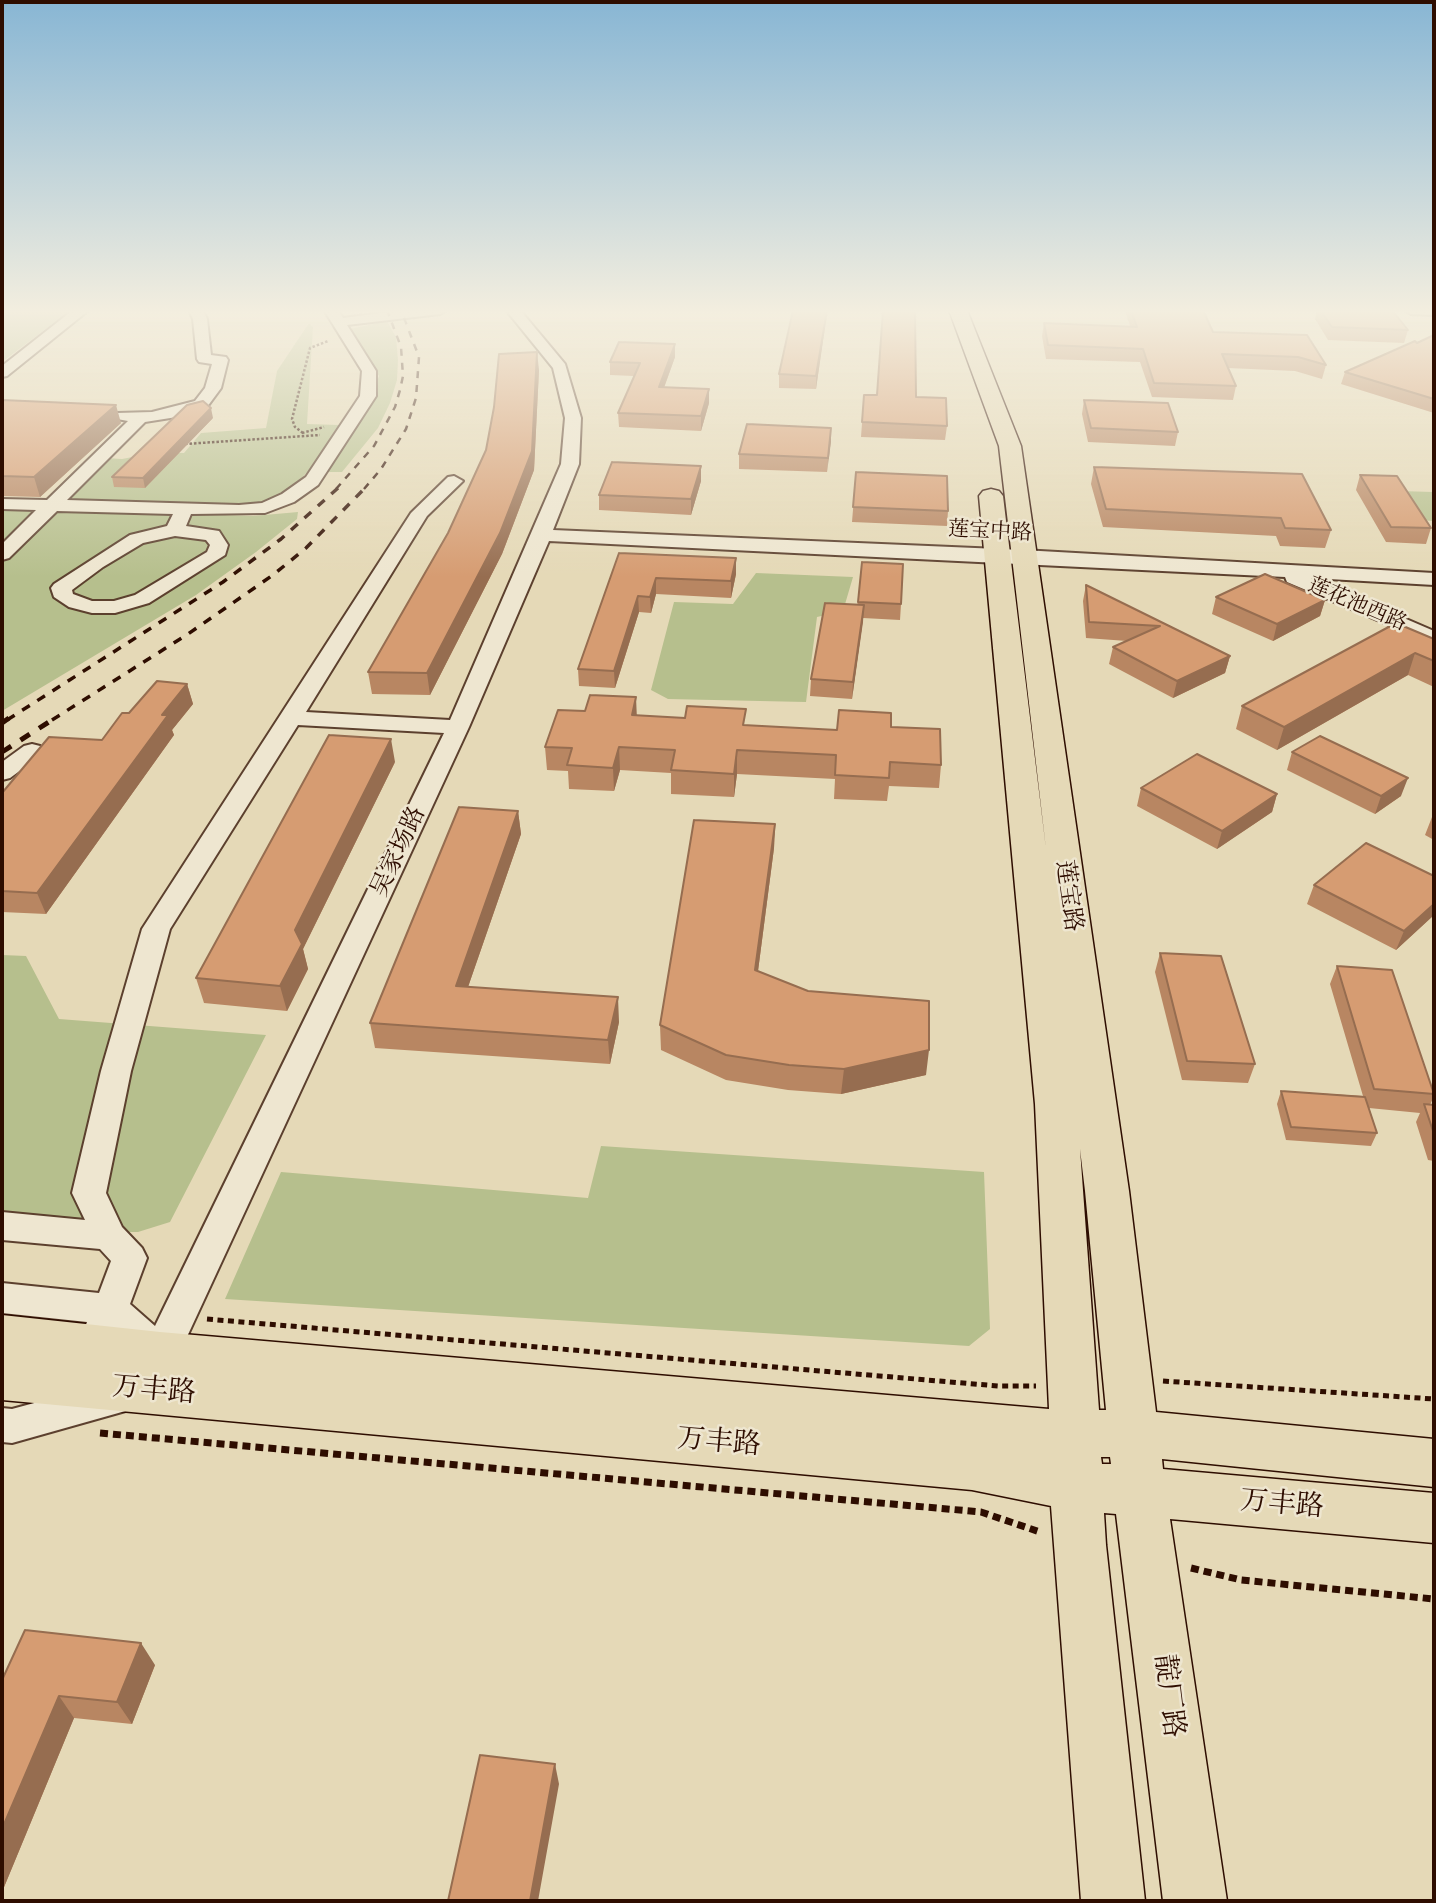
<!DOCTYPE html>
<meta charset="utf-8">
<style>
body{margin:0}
#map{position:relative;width:1436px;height:1903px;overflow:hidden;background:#e5d9b7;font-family:Alegreya,serif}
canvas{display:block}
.frame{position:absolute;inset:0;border:4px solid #2e0d00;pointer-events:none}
</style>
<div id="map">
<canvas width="1436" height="1903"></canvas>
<div class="frame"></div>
</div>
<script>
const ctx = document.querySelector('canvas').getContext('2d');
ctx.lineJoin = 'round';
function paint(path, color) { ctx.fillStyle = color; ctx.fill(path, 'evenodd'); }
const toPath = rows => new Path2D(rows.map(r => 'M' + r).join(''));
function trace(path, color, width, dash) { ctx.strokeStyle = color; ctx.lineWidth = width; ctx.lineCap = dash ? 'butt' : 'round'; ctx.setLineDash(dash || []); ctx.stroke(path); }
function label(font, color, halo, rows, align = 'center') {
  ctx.font = font + ' Alegreya,"Noto Serif SC",serif'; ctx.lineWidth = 5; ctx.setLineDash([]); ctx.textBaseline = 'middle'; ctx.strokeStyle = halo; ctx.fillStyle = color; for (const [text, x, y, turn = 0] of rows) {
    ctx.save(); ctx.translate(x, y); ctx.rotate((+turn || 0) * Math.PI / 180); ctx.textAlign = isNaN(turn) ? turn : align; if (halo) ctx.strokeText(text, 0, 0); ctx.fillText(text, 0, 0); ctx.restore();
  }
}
paint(toPath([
 [8,310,71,310,2,362,2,315],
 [387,321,396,337,398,360,397,380,390,403,378,428,342,472,324,472,374,390,379,376,353,337,350,329],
 [309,323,313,327,307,424,339,425,321,457,297,483,277,499,257,506,62,501,106,458,122,459,158,452,184,453,201,433,266,428,277,371],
 [1399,491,1434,492,1434,521,1417,520],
 [2,508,37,509,2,542],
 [56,509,253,516,298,512,297,519,256,552,196,595,2,711,2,562],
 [756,573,853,577,843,611,817,617,806,702,668,699,651,690,674,602,733,604],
 [2,955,26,956,59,1019,266,1035,170,1222,138,1232,2,1232],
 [601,1146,984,1172,990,1329,969,1346,225,1299,281,1172,588,1198]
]), '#b6bf8d');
const minor = toPath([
 [73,310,89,310,7,376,2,377,2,366,73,310],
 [189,310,203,310,207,319,211,355,226,357,228,360,221,388,207,407,183,416,145,422,67,500,239,505,262,503,282,494,306,477,360,396,362,371,324,310,338,310,343,318,404,310,447,310,440,314,347,325,376,371,376,396,318,485,294,502,265,513,191,514,186,526,219,531,228,545,225,555,149,603,115,613,92,613,69,607,54,597,51,588,54,584,130,535,167,526,173,514,57,511,9,558,2,560,2,544,36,510,2,509,2,499,47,500,128,421,117,419,115,416,117,413,152,412,195,401,205,388,212,364,199,362,197,359,193,319,189,310],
 [175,536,206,540,210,545,207,552,135,595,114,601,92,601,73,594,72,590,103,567,143,543,175,536],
 [506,310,520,310,565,364,581,418,579,464,553,530,1022,550,1434,573,1434,585,1311,578,1434,631,1434,644,1287,582,1285,577,549,541,469,727,173,1367,167,1379,154,1383,141,1379,135,1367,140,1358,117,1337,109,1356,96,1361,83,1356,78,1345,87,1322,2,1313,2,1283,99,1293,111,1261,100,1249,2,1240,2,1212,85,1220,72,1193,101,1071,142,929,411,513,448,477,454,476,463,481,427,516,306,712,450,720,561,464,565,418,553,368,506,310],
 [298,725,444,733,155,1326,130,1304,147,1258,142,1248,122,1227,106,1193,131,1071,170,929,298,725],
 [1404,310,1434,310,1434,315,1411,314,1404,310],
 [32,744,40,746,44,751,40,756,10,778,2,780,2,762,24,746,32,744],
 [116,1381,129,1386,135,1398,129,1410,12,1443,2,1442,2,1408,12,1409,116,1381]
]);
const major = toPath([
 [949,310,967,310,1021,446,1129,1191,1156,1412,1434,1439,1434,1487,1162,1459,1163,1469,1434,1493,1434,1543,1170,1519,1227,1901,1163,1901,1116,1514,1104,1513,1106,1545,1145,1901,1081,1901,1051,1506,972,1490,2,1400,2,1315,160,1332,1049,1409,1035,1104,979,496,983,491,991,489,999,491,1003,496,1046,849,999,446,949,310],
 [1080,1149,1085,1191,1106,1410,1099,1410,1080,1149],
 [1101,1457,1110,1457,1111,1464,1102,1464,1101,1457]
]);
trace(minor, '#5c402e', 4);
trace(major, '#2e0d00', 3);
trace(toPath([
 [302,433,324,427],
 [303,433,295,427,292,419,310,348,328,341],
 [185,444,320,435]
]), '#2e0d00', 2.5, [2.5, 2]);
trace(toPath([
 [207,1319,998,1386,1036,1386],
 [1163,1381,1434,1399]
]), '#2e0d00', 5, [6, 4.5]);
trace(toPath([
 [100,1433,981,1512,1040,1532],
 [1191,1568,1241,1580,1434,1599]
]), '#2e0d00', 7, [8, 5]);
paint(minor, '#eee6d0');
paint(major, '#e5d9b7');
trace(toPath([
 [336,489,374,446,395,407,400,390,403,376,401,347,387,310],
 [364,489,381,469,406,429,416,398,419,357,401,310]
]), '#2e0d00', 2.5, [7, 7]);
trace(toPath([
 [7,720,223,582,281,539,338,488],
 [52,720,188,634,273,575,306,548,365,488]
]), '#2e0d00', 3.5, [9, 9]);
trace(toPath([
 [2,723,9,718],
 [2,752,55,718]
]), '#2e0d00', 5, [11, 11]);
paint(toPath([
 [793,310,827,310,816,389,779,388,779,374],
 [1127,310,1203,310,1213,332,1326,365,1322,379,1295,371,1228,368,1236,386,1233,400,1152,397,1140,362,1046,359,1042,336,1044,323,1130,326,1126,314],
 [1317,310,1392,310,1408,330,1404,343,1328,340,1315,319],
 [1434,335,1434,413,1341,384,1345,372],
 [675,344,675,357,664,388,709,403,701,431,619,427,618,413,634,376,610,375,610,362],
 [539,370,534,470,502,554,430,695,372,694,368,672,448,533],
 [864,395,916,397,947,426,945,440,861,437],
 [2,400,121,423,40,497,2,496],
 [1084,400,1178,432,1175,446,1088,442,1082,414],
 [213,418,145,488,114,487,112,477],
 [831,428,827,472,739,469,739,454],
 [701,466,701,481,691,515,599,510,599,495],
 [1094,467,1331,530,1325,548,1280,546,1276,536,1103,527,1091,484],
 [856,472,948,511,947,526,852,522],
 [1360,475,1431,528,1426,544,1386,542,1356,490],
 [619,553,736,574,731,598,656,594,651,613,639,612,615,688,579,686,578,669],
 [1086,585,1230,656,1225,673,1173,698,1109,664,1113,647,1127,641,1086,638,1083,601],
 [1216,597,1325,600,1320,616,1273,641,1212,614],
 [858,602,901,604,900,620,863,618,852,699,810,696,811,679,857,605],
 [1434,639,1434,687,1408,675,1277,750,1236,729,1242,706],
 [187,684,193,704,172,730,174,735,46,914,2,912,2,793,102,740],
 [585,711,745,725,837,730,891,727,941,765,939,788,889,786,887,801,834,799,835,779,737,774,734,797,671,794,671,773,620,770,614,791,569,789,568,771,547,770,545,747],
 [1292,752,1401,796,1375,814,1287,770],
 [395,762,303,949,308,969,287,1011,204,1003,196,978],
 [1141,788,1277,794,1272,812,1217,849,1137,806],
 [518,811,521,834,468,987,619,1022,610,1064,375,1048,370,1023],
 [1434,816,1434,840,1425,835,1432,817],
 [775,824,774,848,758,971,926,1075,841,1094,788,1090,726,1080,661,1050,660,1025],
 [1434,876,1434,915,1396,950,1307,904,1314,885],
 [1160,953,1255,1064,1248,1083,1182,1080,1155,972],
 [1337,966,1434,1093,1434,1096,1430,1105,1434,1105,1434,1161,1428,1160,1416,1122,1420,1113,1369,1108,1377,1133,1371,1146,1286,1140,1277,1104,1281,1091,1363,1096,1330,984],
 [155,1665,132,1724,74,1718,2,1892,2,1680]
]), '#b88662');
paint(toPath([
 [827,310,827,314,816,389,816,376],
 [675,344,675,357,659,401,659,387],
 [537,352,539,370,534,470,502,554,430,695,427,673],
 [709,389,709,403,701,431,701,416],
 [116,405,121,423,40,497,34,477],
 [211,408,213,418,145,488,143,478],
 [831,428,831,442,827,472,828,458],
 [701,466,701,481,691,515,691,499],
 [736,558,736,574,731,598,731,581],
 [656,578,656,594,651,613,650,597],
 [638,596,639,612,615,688,614,671],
 [1325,600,1320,616,1273,641,1277,624],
 [864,605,863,622,852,699,853,682],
 [1415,653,1408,675,1277,750,1284,727],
 [1230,656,1225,673,1173,698,1177,681],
 [187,684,193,704,172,730,174,735,46,914,37,893,162,715],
 [636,697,637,720,632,715],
 [391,739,395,762,303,949,308,969,287,1011,280,986,295,930],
 [619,747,620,770,614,791,613,768],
 [737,750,737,774,734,797,734,774],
 [1408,778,1401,796,1375,814,1381,796],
 [1277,794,1272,812,1217,849,1222,831],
 [518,811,521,834,460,1010,456,986],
 [775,824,774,848,755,994,755,970],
 [1434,904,1434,915,1396,950,1404,931],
 [618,997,619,1022,610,1064,608,1040],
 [929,1050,926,1075,841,1094,844,1069],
 [141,1643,155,1665,132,1724,117,1702],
 [59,1696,74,1718,2,1892,2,1829],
 [555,1764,559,1784,538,1901,530,1901]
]), '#966d50');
const building = toPath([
 [793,310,827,310,816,376,779,374,793,310],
 [883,310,915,310,916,397,946,398,947,426,862,422,864,395,877,395,883,310],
 [1131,310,1203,310,1213,332,1307,335,1326,365,1298,357,1222,354,1236,386,1154,383,1143,349,1048,345,1044,323,1137,327,1131,310],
 [1320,310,1392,310,1408,330,1332,327,1320,310],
 [1434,335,1434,399,1345,372,1415,341,1417,343,1434,335],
 [619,342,675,344,659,387,709,389,701,416,618,413,640,363,610,362,619,342],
 [537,352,532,451,500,533,427,673,368,672,448,533,486,450,494,407,499,354,537,352],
 [2,400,116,405,34,477,2,476,2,400],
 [1084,400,1168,403,1178,432,1091,428,1084,400],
 [203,401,211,408,143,478,112,477,187,405,203,401],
 [747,424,831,428,828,458,739,454,747,424],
 [612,462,701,466,691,499,599,495,612,462],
 [1094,467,1302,474,1331,530,1285,528,1281,518,1106,509,1094,467],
 [856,472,947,476,948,511,853,507,856,472],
 [1360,475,1397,476,1431,528,1391,527,1360,475],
 [619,553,736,558,731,581,656,578,650,597,638,596,614,671,578,669,619,553],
 [862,562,903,564,901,604,858,602,862,562],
 [1265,574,1325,600,1277,624,1216,597,1265,574],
 [1086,585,1230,656,1177,681,1113,647,1160,626,1089,622,1086,585],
 [825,603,864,605,853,682,811,679,825,603],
 [1396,623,1434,639,1434,661,1415,653,1284,727,1242,706,1396,623],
 [157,681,187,684,162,715,168,715,37,893,2,891,2,793,49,737,102,740,122,713,129,713,157,681],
 [590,695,636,697,632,715,685,718,687,706,746,709,743,725,837,730,839,710,891,713,891,727,940,729,941,765,890,762,889,778,835,775,836,755,737,750,734,774,671,770,675,750,619,747,613,768,567,765,572,748,545,747,558,710,585,711,590,695],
 [329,735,391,739,295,930,302,944,280,986,196,978,329,735],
 [1320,736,1408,778,1381,796,1292,752,1320,736],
 [1197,754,1277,794,1222,831,1141,788,1197,754],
 [459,807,518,811,456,986,618,997,608,1040,370,1023,459,807],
 [694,820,775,824,755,970,808,991,929,1001,929,1050,844,1069,789,1065,726,1055,660,1025,694,820],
 [1366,843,1434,876,1434,904,1404,931,1314,885,1366,843],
 [1160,953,1221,956,1255,1064,1187,1061,1160,953],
 [1337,966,1392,970,1434,1094,1374,1089,1337,966],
 [1281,1091,1365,1097,1377,1133,1291,1127,1281,1091],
 [1424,1104,1434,1105,1434,1134,1424,1104],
 [25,1630,141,1643,117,1702,59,1696,2,1829,2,1680,25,1630],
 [480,1755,555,1764,530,1901,448,1901,480,1755]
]);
paint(building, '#d69c72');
trace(building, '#966d50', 2);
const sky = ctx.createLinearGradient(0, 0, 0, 577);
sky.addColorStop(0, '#88b6d4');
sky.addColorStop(0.54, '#f3eedf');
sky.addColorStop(1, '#f3eedf00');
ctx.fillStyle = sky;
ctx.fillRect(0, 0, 1436, 577);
label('21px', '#2e0d00', '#eee6d0', [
 ["莲宝中路",990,532,3],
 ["莲花池西路",1357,605,23]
]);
label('24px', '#2e0d00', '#eee6d0', [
 ["吴家场路",399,852,-65],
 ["莲宝路",1068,896,82]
]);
label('28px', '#2e0d00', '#eee6d0', [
 ["万丰路",154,1391,5],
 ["万丰路",719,1443,5],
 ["万丰路",1282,1505,5],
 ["靛厂路",1168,1696,83]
]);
</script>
